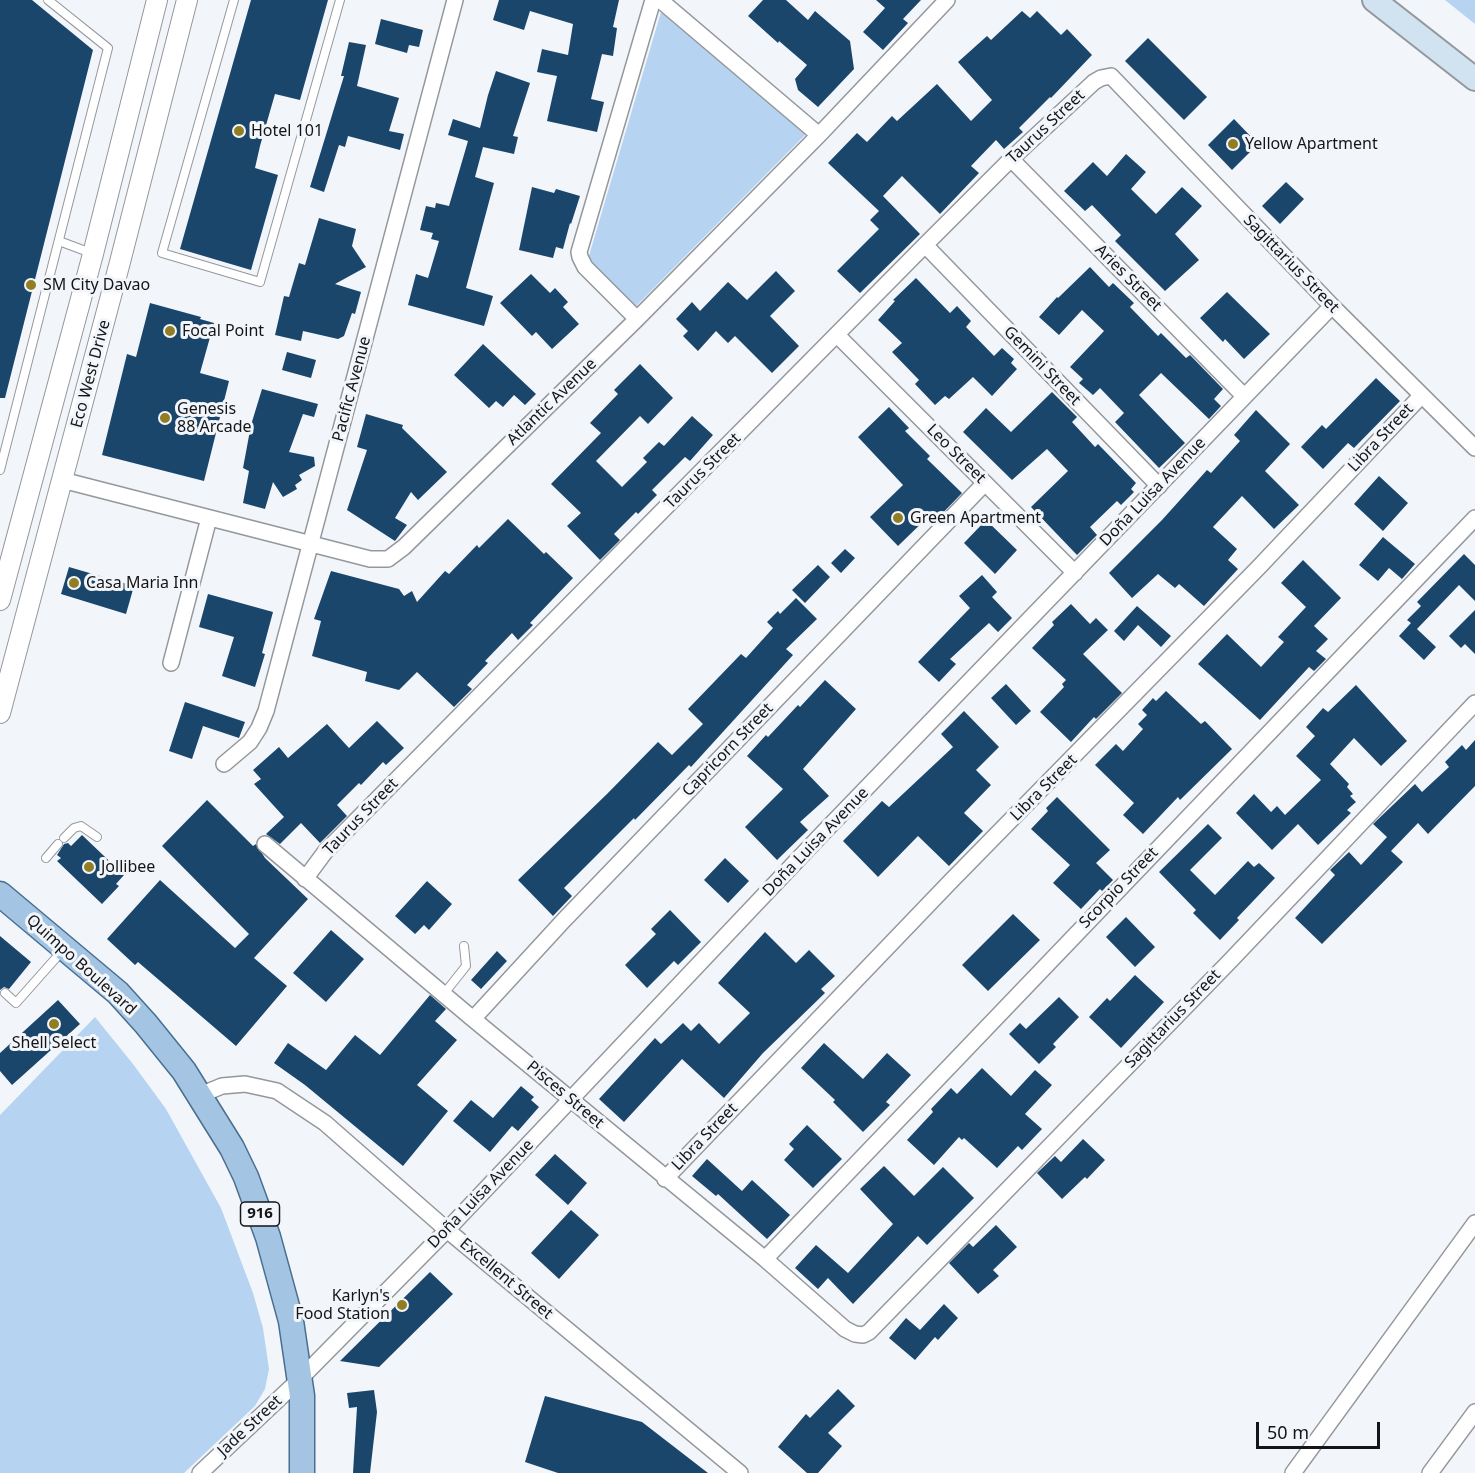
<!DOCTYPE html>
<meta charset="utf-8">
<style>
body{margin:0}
#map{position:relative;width:1475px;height:1473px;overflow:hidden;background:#f2f6fb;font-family:"Noto Sans",sans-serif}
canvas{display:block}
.scale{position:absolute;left:1256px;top:1422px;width:124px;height:27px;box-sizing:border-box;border:3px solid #141517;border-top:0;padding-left:8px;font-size:18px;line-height:21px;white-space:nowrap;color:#141517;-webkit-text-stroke:4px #f2f6fb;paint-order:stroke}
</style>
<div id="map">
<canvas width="1475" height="1473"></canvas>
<div class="scale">50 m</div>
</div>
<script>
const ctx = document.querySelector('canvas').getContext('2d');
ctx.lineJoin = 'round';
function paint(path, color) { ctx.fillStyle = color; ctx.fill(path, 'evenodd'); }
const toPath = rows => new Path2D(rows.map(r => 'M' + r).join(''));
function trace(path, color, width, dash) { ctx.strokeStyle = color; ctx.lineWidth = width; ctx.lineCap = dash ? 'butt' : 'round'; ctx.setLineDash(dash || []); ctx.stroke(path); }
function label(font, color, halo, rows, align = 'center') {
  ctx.font = font + ' "Noto Sans",sans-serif'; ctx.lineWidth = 6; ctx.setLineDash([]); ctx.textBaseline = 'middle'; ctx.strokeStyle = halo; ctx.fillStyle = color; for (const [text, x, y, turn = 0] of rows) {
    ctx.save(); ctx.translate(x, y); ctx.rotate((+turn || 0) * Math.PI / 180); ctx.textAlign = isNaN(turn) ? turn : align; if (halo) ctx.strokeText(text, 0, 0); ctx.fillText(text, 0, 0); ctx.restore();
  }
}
paint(toPath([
 [1445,0,1475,0,1475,24],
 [661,12,806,134,635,307,588,259],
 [95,1017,133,1064,166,1109,221,1208,253,1293,263,1328,269,1369,265,1389,255,1406,184,1473,0,1473,0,1115]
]), '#b6d4f1');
paint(toPath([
 [0,0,32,0,93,50,5,398,0,398],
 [251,0,328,0,300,100,275,94,260,146,255,168,278,175,251,270,180,249],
 [499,0,619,0,613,27,617,28,613,56,602,54,591,99,604,102,597,132,547,121,557,76,537,72,542,49,568,55,573,24,530,11,524,30,493,20],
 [763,0,786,0,808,20,815,11,850,41,854,69,818,107,798,90,795,79,807,65,779,41,778,43,748,16],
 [876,0,921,0,903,19,908,23,883,50,863,32,885,8],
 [1022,11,1030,18,1037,11,1061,35,1067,29,1092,55,1051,98,1050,97,1019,128,1023,132,1004,149,996,140,971,166,979,173,940,214,902,176,883,196,920,234,860,293,837,271,879,229,870,220,879,211,828,163,857,133,867,142,892,116,897,121,937,84,971,121,992,100,958,62,987,36,991,40],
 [381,19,423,30,419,47,409,45,407,53,375,44],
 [1148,38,1207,97,1184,120,1125,61],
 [349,42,366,45,357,86,399,98,389,131,404,134,400,150,348,136,345,147,339,145,324,192,310,187,344,76,341,76],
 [496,71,530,83,513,136,518,137,514,154,483,147,475,177,494,183,466,288,493,296,484,326,408,305,416,274,428,278,439,241,431,239,433,233,420,230,426,206,435,208,436,203,449,206,468,141,448,135,453,119,480,128,488,95],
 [1234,119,1258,144,1232,170,1208,145],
 [1126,154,1146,172,1131,189,1156,214,1182,187,1202,206,1175,234,1199,260,1165,291,1115,241,1121,235,1092,205,1085,211,1064,191,1093,162,1107,176],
 [1286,182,1304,199,1280,224,1262,206],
 [532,187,554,193,556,189,580,196,571,224,570,223,563,249,556,247,553,258,519,250],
 [319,218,356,229,352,246,366,267,335,284,361,292,355,314,352,313,344,336,338,339,303,331,301,341,275,335,284,296,289,297,299,263,305,265],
 [1090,267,1109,287,1113,283,1134,303,1130,307,1158,336,1161,333,1186,358,1190,355,1223,389,1214,399,1221,406,1209,419,1161,373,1139,395,1185,443,1159,468,1115,422,1124,413,1100,388,1093,395,1079,383,1083,379,1070,367,1104,331,1082,310,1059,335,1039,317,1057,297,1058,298],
 [776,271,795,291,770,316,799,346,772,373,735,336,728,343,716,331,698,351,683,336,688,331,676,319,692,302,700,311,728,282,747,300],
 [531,274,550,293,555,288,568,302,563,307,579,324,552,349,536,332,532,336,500,303],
 [916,278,950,313,957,306,971,321,966,327,994,356,1002,348,1014,359,1011,363,1017,369,992,396,973,377,949,399,945,396,935,405,915,384,919,380,892,352,902,343,878,320,895,301,893,300],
 [1227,292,1270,334,1244,359,1225,339,1223,342,1200,318],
 [150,303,201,317,200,319,214,323,200,373,229,381,204,481,102,455,127,354,136,357],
 [483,344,536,394,525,405,514,395,503,407,496,401,489,408,454,375],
 [287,352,316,360,311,378,282,370],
 [640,364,673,398,648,424,640,416,596,461,622,487,647,462,643,458,659,442,664,446,692,416,713,435,690,461,685,457,652,490,657,495,638,514,636,512,614,534,620,540,600,560,567,526,581,513,551,484,601,433,590,423,618,394,614,390],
 [1376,378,1400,401,1354,448,1348,443,1323,469,1301,447,1322,425,1326,429],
 [262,389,318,404,314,417,303,414,289,452,314,457,315,466,299,475,302,480,295,485,297,489,283,497,273,482,265,509,243,503,249,471,243,468,251,425],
 [1052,392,1077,417,1072,422,1095,447,1098,444,1136,483,1131,489,1134,492,1121,505,1117,501,1090,527,1097,535,1077,555,1031,507,1068,471,1047,449,1012,480,963,432,986,408,1011,432],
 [889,407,909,428,905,431,930,456,927,459,962,493,937,519,931,514,898,546,870,517,903,485,858,437],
 [1256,410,1290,444,1265,471,1299,505,1274,529,1242,496,1213,527,1237,549,1228,560,1238,569,1204,606,1179,584,1175,588,1158,574,1132,598,1109,573,1162,520,1207,470,1211,473,1240,441,1234,435],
 [366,414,403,425,402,428,447,472,418,500,411,492,395,518,407,525,395,541,347,510,367,450,357,447],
 [1379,476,1408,503,1383,531,1354,504],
 [508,519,544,554,546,552,573,578,530,623,533,625,518,640,512,633,485,661,488,663,467,685,472,689,454,707,417,672,399,690,365,681,367,672,312,656,321,621,314,619,331,571,399,589,404,596,412,591,417,602,445,571,449,574,477,545,479,548],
 [986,520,1017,550,995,574,964,543],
 [1383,537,1415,564,1402,579,1389,568,1378,581,1359,565],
 [845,549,855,558,841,573,831,563],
 [1464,554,1475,565,1475,601,1459,585,1417,629,1436,647,1424,660,1399,636,1411,623,1407,620,1421,606,1417,602],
 [1303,560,1341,598,1314,626,1328,639,1316,651,1326,659,1314,671,1309,667,1260,720,1198,664,1227,634,1261,667,1284,642,1278,637,1306,607,1281,583],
 [818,565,830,577,805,603,792,590],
 [69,567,134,586,126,614,61,594],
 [982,575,997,592,992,597,1012,618,998,632,989,623,950,659,956,664,939,682,918,662,970,608,959,596],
 [208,594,273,612,262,653,265,654,255,687,222,676,234,637,199,627],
 [796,598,817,619,786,649,793,655,691,767,689,765,635,820,634,818,564,888,572,896,553,916,518,880,607,794,658,742,672,755,703,724,688,709,741,654,746,658,773,628,767,622,778,611,780,614],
 [1071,604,1090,624,1096,618,1108,630,1083,654,1122,693,1096,719,1094,717,1071,742,1040,712,1064,687,1062,684,1066,680,1032,648,1054,625,1052,622],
 [1137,606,1171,636,1161,647,1138,625,1124,641,1114,631],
 [1475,610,1475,654,1465,644,1461,648,1449,636],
 [825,680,856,709,803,769,829,796,800,822,808,830,777,860,745,827,783,789,747,756,766,735,768,737,798,705,800,707],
 [1006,684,1031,711,1016,725,991,698],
 [1356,685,1407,741,1381,766,1354,738,1330,764,1349,784,1347,787,1353,794,1350,796,1356,802,1347,810,1351,813,1318,845,1298,824,1272,850,1236,813,1254,794,1271,812,1277,806,1285,815,1321,780,1296,756,1315,736,1306,727,1323,708,1328,712],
 [1166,691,1201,724,1205,721,1232,749,1180,800,1178,797,1143,834,1123,815,1134,803,1095,765,1116,744,1123,751,1143,729,1138,724,1147,715,1142,710,1153,698,1156,701],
 [185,702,245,722,239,738,203,726,192,759,169,751],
 [964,711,999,747,976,770,991,785,964,813,983,831,949,866,918,836,878,877,843,841,882,801,889,807,953,747,941,734],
 [377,721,404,748,386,765,383,762,361,785,359,783,337,805,347,816,320,843,301,823,280,844,266,834,284,817,254,784,261,779,253,770,279,747,288,758,327,724,349,748],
 [1475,740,1475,786,1428,834,1418,823,1391,851,1403,862,1322,944,1295,918,1335,875,1330,870,1349,852,1361,865,1387,837,1373,824,1415,784,1422,792,1449,767,1445,762,1462,745,1466,750],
 [1057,797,1110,850,1096,863,1113,880,1102,891,1100,889,1081,909,1053,883,1070,865,1031,829,1048,811,1046,808],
 [207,800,253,846,256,844,265,858,308,899,254,958,287,986,236,1046,138,962,135,965,107,939,160,880,235,948,249,934,162,846],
 [1208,824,1222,838,1190,870,1215,895,1248,861,1254,867,1259,863,1275,878,1237,918,1239,920,1220,940,1193,913,1196,910,1159,872],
 [82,835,124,875,116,884,119,886,102,904,57,861,61,858,57,855,64,844,68,843,71,846],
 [725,858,749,881,728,903,704,880],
 [427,881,452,904,429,930,424,925,415,934,395,916],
 [670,910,701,942,678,965,674,961,647,988,625,965,656,934,651,929],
 [1013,914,1040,940,988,991,962,965],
 [1126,917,1155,947,1135,967,1106,937],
 [331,930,364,959,326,1002,293,973],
 [765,932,796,963,809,950,835,976,821,989,825,993,763,1053,724,1098,682,1059,624,1122,599,1099,655,1038,661,1044,683,1023,691,1031,699,1023,719,1044,750,1013,718,983],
 [0,936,31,962,9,989,4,987,0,990],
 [497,951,507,961,481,989,471,980],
 [1135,975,1164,1002,1121,1048,1089,1017,1107,998,1110,1001],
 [430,995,446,1009,435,1021,457,1040,417,1085,448,1111,403,1166,305,1085,274,1063,288,1043,326,1070,355,1035,380,1055],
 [1059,997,1079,1017,1053,1044,1056,1047,1039,1064,1009,1034,1020,1023,1026,1029],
 [58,1000,80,1024,12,1085,0,1071,0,1053],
 [824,1043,863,1079,887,1053,911,1075,886,1102,890,1105,863,1132,833,1102,835,1100,801,1068],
 [982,1068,1011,1096,1035,1070,1052,1085,1025,1114,1042,1129,1022,1150,1018,1146,997,1168,964,1138,962,1140,959,1137,934,1165,907,1140,933,1112,931,1109,951,1088,957,1094],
 [521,1086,534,1097,531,1100,539,1107,518,1131,512,1126,490,1152,453,1121,471,1100,493,1118],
 [807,1125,842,1159,813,1188,784,1160,794,1149,789,1144],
 [1083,1139,1105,1160,1087,1179,1085,1177,1062,1199,1037,1173,1055,1156,1061,1162],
 [555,1154,587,1183,568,1205,535,1175],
 [707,1159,742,1191,752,1180,790,1215,767,1239,718,1194,716,1196,692,1176],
 [884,1166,914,1196,943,1167,974,1198,927,1245,918,1236,853,1304,828,1278,818,1289,795,1268,816,1245,848,1273,893,1224,860,1189],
 [571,1210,599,1235,559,1279,531,1253],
 [996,1225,1017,1247,993,1270,999,1276,978,1294,949,1263,969,1243,973,1247],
 [430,1272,453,1294,379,1367,340,1361],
 [944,1304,958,1318,938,1340,935,1337,915,1360,889,1338,906,1318,920,1330],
 [838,1389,855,1406,828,1433,842,1446,818,1473,807,1473,778,1447,806,1414,810,1418],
 [374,1390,377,1412,370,1473,353,1473,357,1407,349,1408,347,1393],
 [545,1396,642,1422,708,1473,558,1473,525,1462]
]), '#1b466b');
const service = toPath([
 [234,0,162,253,260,282,340,0],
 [59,241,91,253],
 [0,470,108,48,48,0],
 [64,838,74,828,81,826,97,837],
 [46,858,58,844],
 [5,993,16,1003,63,950],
 [443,995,466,966,464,946]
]);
const minor = toPath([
 [660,0,819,135],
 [1011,159,1244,396],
 [925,245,1159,486],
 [637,319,585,267,580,257,579,252,653,0],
 [837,335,1075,573],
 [62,480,370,559,388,559,404,547,637,319,819,135,947,0],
 [171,663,209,518],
 [224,764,250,742,259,728,266,711,455,0],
 [265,844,473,1019,765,1259,845,1329,855,1334,863,1335,869,1332,1231,960,1475,703],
 [305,879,325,852,925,245,1011,159,1094,82,1101,78,1111,76,1332,306,1475,448],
 [473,1019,564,920,985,483],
 [200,1095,222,1086,245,1084,277,1091,325,1123,447,1230,740,1473],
 [665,1179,951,881,1258,568,1421,396],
 [765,1259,1475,518],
 [200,1473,300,1379,447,1230,822,834,1332,306],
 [1293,1473,1475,1223],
 [1430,1473,1475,1412]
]);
const tertiary = toPath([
 [0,600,93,254,157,0],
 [0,713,120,262,187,0]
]);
const secondary = toPath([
 [1374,0,1475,79]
]);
const primary = toPath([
 [0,894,118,993,146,1024,184,1071,232,1148,246,1177,268,1237,291,1321,302,1396,302,1473]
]);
trace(service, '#94989c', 10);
trace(minor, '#94989c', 18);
trace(tertiary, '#94989c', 22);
trace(secondary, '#94989c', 26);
trace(primary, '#496e8f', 27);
trace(service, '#fff', 8);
trace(minor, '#fff', 15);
trace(tertiary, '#fff', 20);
trace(secondary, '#d1e2f1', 22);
trace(primary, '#a3c5e3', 24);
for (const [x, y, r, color] of [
 [239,131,6,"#907d24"],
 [1233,144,6,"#907d24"],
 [31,285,6,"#907d24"],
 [170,331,6,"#907d24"],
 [165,418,6,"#907d24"],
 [898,518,6,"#907d24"],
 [74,583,6,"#907d24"],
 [89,867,6,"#907d24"],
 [54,1024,6,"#907d24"],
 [402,1305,6,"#907d24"]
]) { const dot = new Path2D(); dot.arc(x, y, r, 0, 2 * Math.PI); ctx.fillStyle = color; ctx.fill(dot); trace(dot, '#f2f6fb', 2); }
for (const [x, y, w] of [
 [260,1214,39]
]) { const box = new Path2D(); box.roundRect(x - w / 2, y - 12, w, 24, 4.5); ctx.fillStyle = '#f2f6fb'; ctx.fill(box); trace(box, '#141517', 1.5); }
label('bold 15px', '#141517', null, [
 ["916",260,1214]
]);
label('16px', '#141517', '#f2f6fb', [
 ["Taurus Street",1046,127,-43],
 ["Sagittarius Street",1291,264,46],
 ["Aries Street",1128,278,45],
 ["Gemini Street",1042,366,46],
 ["Eco West Drive",91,374,-75],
 ["Pacific Avenue",352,389,-75],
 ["Atlantic Avenue",552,402,-44],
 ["Libra Street",1381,438,-47],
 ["Leo Street",956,454,45],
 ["Taurus Street",703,471,-45],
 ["Doña Luisa Avenue",1153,492,-46],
 ["Capricorn Street",728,750,-46],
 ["Libra Street",1044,788,-45],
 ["Taurus Street",361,817,-46],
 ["Doña Luisa Avenue",816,842,-46],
 ["Scorpio Street",1119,888,-46],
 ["Quimpo Boulevard",81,965,42],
 ["Sagittarius Street",1173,1019,-46],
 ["Pisces Street",565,1095,40],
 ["Libra Street",705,1137,-46],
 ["Doña Luisa Avenue",481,1194,-46],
 ["Excellent Street",506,1279,40],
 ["Jade Street",250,1426,-43]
]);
label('16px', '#141517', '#f2f6fb', [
 ["Hotel 101",251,131],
 ["Yellow Apartment",1245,144],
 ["SM City Davao",43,285],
 ["Focal Point",182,331],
 ["Genesis",177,409],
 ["88 Arcade",177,427],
 ["Green Apartment",910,518],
 ["Casa Maria Inn",86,583],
 ["Jollibee",101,867],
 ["Shell Select",54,1043,"center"],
 ["Karlyn's",390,1296,"right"],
 ["Food Station",390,1314,"right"]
], 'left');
</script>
